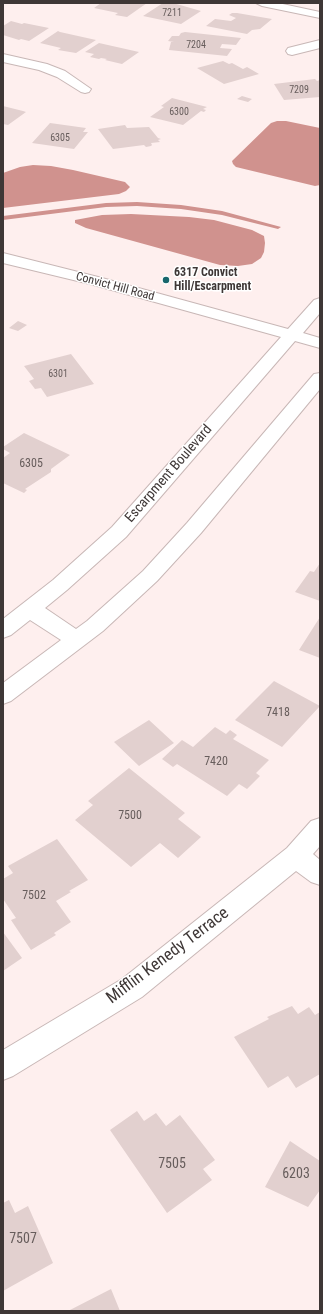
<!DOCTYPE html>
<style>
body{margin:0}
#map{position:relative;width:323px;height:1314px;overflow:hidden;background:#feefee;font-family:"Roboto Condensed",sans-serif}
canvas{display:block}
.frame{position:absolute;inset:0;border:4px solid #3e3736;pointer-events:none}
</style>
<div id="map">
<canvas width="323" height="1314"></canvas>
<div class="frame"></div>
</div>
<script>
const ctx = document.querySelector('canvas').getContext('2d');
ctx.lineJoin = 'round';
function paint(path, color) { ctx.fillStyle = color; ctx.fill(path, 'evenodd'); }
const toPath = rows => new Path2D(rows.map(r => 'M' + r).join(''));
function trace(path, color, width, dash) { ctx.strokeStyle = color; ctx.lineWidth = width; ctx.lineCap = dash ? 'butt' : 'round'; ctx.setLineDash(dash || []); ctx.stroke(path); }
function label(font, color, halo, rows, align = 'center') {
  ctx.font = font + ' "Roboto Condensed",sans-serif'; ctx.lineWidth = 3; ctx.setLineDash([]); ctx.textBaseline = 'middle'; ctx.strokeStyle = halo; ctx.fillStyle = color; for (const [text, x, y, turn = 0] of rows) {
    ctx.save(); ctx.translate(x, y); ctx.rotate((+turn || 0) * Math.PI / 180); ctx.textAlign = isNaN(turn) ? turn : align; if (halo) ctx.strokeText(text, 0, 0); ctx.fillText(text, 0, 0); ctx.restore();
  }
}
paint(toPath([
 [277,121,286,121,320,128,320,185,315,186,236,167,233,164,232,161,271,123],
 [33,165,51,166,73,170,125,182,130,187,126,191,119,194,3,208,3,173,20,167],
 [131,214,189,217,214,220,252,230,264,236,265,243,264,252,261,258,252,264,238,266,220,265,86,228,75,223,75,220,102,215]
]), '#d0928e');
paint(toPath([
 [137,202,181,205,222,211,281,227,278,229,222,215,181,209,137,206,106,207,3,220,3,216,106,203,137,202]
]), '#d0928e');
paint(toPath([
 [101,3,147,3,127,17,115,15,118,13,94,8],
 [163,3,173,3,201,11,181,24,143,16],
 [232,13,237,13,272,19,260,29,252,30,247,34,206,26,215,19,231,21,236,18,229,15],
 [11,21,22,24,24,23,49,28,29,41,21,39,19,40,3,35,3,26],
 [58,31,60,32,96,40,76,53,58,50,61,48,40,43],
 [185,32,241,38,236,45,222,44,220,48,232,49,227,56,169,50,171,42,174,42,168,41,172,36,179,36,181,33],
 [99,43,139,52,122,64,105,60,107,59,101,58,99,59,90,57,94,54,85,52],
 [223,61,229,64,232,63,243,69,247,67,259,74,224,84,197,68],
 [315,79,317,81,320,80,320,97,284,100,274,84],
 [242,96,252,99,248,102,237,99],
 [172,98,207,107,203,109,206,110,204,112,201,111,183,125,150,117,164,107,161,106],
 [3,106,23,111,26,112,8,125,3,124],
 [50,123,86,128,83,132,88,132,74,149,32,143],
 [125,125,127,128,149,127,158,138,161,139,158,140,160,142,151,143,152,145,151,146,146,147,144,145,113,149,98,129],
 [18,321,27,325,18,331,9,328],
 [71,354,94,384,47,397,41,388,35,389,29,381,34,379,24,366],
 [24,433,70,455,51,469,51,472,25,489,27,490,24,493,3,483,3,458,10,453,3,449,3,447],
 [320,563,320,601,295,592,310,571,314,572],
 [320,617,320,658,299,650],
 [274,681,320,706,282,747,235,720],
 [149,720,174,743,139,766,114,742],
 [215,727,226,734,230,730,237,735,233,739,269,760,256,773,260,776,247,789,239,784,227,796,177,764,173,767,162,759,182,740,193,747],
 [129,768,185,813,178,819,201,837,178,858,160,843,131,867,75,820,93,805,88,801],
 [57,839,88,880,69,891,71,892,56,901,71,922,54,933,56,935,31,950,11,920,16,918,3,899,3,879,13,873,8,866],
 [3,932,22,958,3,971],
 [292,1006,298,1014,309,1007,315,1015,320,1012,320,1074,296,1088,288,1076,268,1088,234,1037,269,1019,267,1017],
 [137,1111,144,1121,156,1113,166,1126,180,1115,215,1160,203,1169,212,1180,167,1213,110,1130],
 [290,1141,320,1161,320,1190,308,1207,265,1187],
 [9,1200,15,1213,28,1206,53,1263,3,1291,3,1203],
 [111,1289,120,1311,68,1311]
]), '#e2d0cf');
const street = toPath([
 [256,3,278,3,320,12,320,18,262,6,256,3],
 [320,40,320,48,292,55,288,54,286,51,288,48,320,40],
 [3,54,47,64,65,71,91,89,89,92,85,93,81,92,57,77,39,70,3,62,3,54],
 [320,818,320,846,313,854,320,860,320,885,311,882,296,871,142,997,13,1076,3,1080,3,1050,122,979,287,848,311,821,320,818]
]);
const secondary = toPath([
 [3,253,102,278,288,329,314,300,320,298,320,313,303,333,320,338,320,348,295,341,126,537,67,590,45,608,76,629,87,621,143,571,187,523,314,374,320,373,320,389,201,533,157,581,103,631,11,701,3,704,3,683,61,640,30,620,11,635,3,638,3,619,53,580,112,527,281,337,90,284,3,263,3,253]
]);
trace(street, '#c8b7b6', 2);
trace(secondary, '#c8b7b6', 2);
paint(street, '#fff');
paint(secondary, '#fff');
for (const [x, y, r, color] of [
 [166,280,4,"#18666c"]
]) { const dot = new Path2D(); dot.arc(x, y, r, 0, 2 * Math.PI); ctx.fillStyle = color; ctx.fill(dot); trace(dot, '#fff', 1.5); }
label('10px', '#675d5c', null, [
 ["7211",172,13],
 ["7204",196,45],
 ["7209",299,90],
 ["6300",179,112],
 ["6305",60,138],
 ["6301",58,374]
]);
label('bold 12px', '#3e3736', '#fff', [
 ["6317 Convict",174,273],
 ["Hill/Escarpment",174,287]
], 'left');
label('12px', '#3e3736', '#fff', [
 ["Convict Hill Road",115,287,15]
]);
label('12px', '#675d5c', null, [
 ["6305",31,464],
 ["7418",278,713],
 ["7420",216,762],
 ["7500",130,816],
 ["7502",34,896]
]);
label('14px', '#3e3736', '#fff', [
 ["Escarpment Boulevard",169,474,-49]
]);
label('14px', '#675d5c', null, [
 ["7505",172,1164],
 ["6203",296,1174],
 ["7507",23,1239]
]);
label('17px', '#3e3736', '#fff', [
 ["Mifflin Kenedy Terrace",168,956,-37]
]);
</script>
